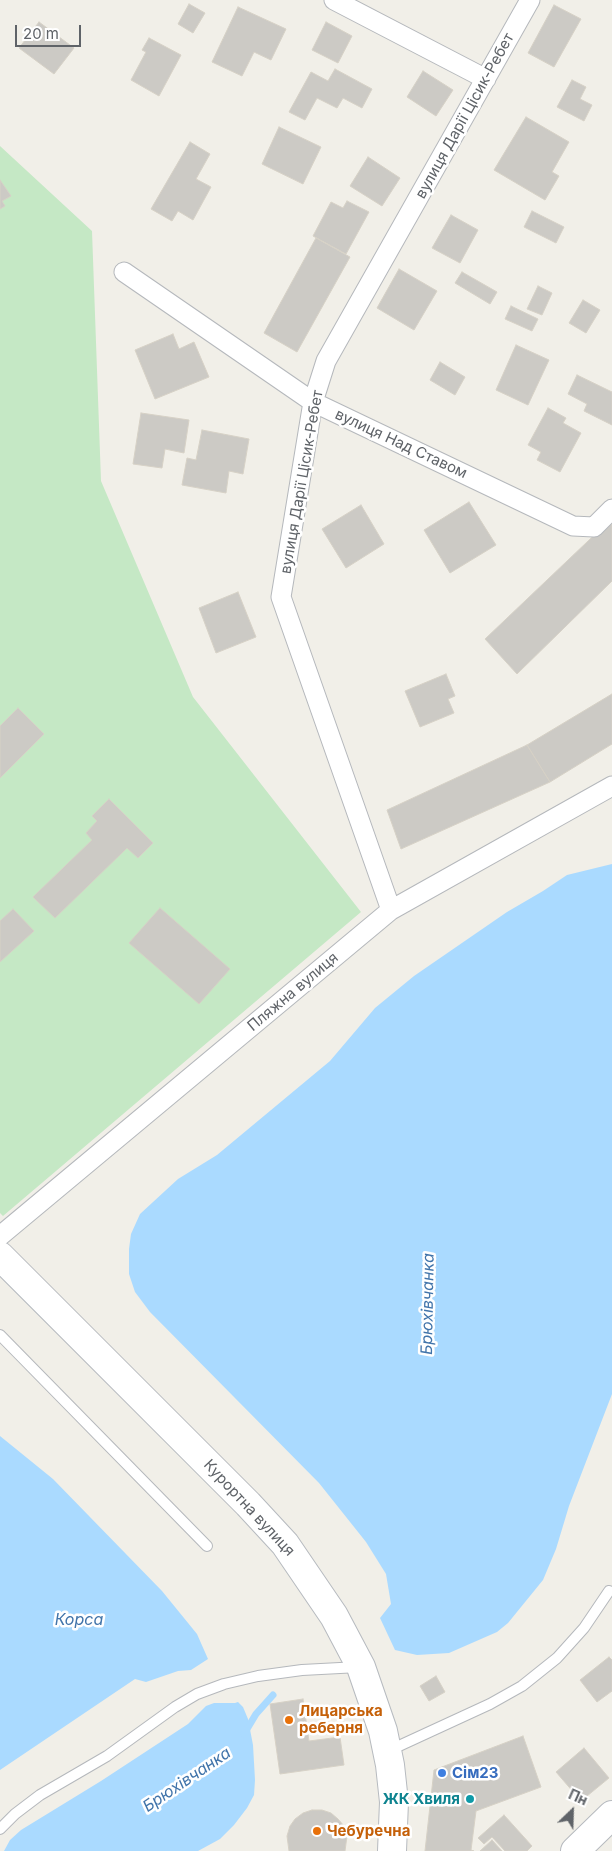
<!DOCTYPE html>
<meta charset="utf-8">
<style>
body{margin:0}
#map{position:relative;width:612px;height:1851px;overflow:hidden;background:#f1efe8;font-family:Inter,sans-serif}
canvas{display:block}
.north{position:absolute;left:547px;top:1786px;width:50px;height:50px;-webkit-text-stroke:4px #fff;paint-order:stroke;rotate:24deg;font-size:14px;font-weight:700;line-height:20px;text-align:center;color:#5f6368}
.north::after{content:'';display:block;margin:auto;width:18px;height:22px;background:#5f6368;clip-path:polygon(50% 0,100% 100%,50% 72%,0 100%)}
.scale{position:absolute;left:15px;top:25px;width:66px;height:22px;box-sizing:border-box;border:2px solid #5f6368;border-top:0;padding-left:6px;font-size:15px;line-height:18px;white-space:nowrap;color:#5f6368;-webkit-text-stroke:4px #fff;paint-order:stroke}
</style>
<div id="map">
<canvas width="612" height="1851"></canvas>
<div class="north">Пн</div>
<div class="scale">20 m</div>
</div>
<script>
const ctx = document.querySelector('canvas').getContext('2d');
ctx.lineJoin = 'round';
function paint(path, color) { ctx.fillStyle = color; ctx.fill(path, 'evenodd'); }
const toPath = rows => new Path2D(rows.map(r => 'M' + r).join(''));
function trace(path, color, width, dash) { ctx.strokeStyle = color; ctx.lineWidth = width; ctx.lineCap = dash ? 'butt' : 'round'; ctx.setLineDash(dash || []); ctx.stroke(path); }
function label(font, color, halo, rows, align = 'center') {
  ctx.font = font + ' Inter,sans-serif'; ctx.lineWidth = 5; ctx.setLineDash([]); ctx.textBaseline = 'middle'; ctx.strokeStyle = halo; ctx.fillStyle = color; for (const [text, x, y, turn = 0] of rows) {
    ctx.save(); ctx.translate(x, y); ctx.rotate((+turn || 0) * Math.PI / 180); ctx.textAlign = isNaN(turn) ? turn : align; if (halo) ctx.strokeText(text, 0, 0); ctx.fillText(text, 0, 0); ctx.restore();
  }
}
paint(toPath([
 [0,146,92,231,101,481,193,697,361,912,3,1216,0,1213]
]), '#c5e8c5');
paint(toPath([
 [612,864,612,1394,569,1506,556,1549,543,1580,508,1623,497,1632,449,1653,417,1655,395,1650,380,1618,391,1604,386,1574,366,1542,319,1483,150,1312,135,1292,129,1274,129,1249,131,1234,140,1214,178,1179,217,1155,330,1061,375,1008,414,976,507,912,543,891,567,875],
 [0,1436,53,1479,162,1591,197,1634,208,1659,191,1670,178,1671,146,1682,135,1679,0,1770],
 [238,1702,243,1707,248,1719,253,1745,255,1780,254,1795,247,1808,234,1825,220,1839,198,1851,4,1851,10,1840,21,1830,101,1781,188,1724,206,1706,214,1703,235,1703]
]), '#aadaff');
trace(toPath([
 [244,1734,256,1714,273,1695]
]), '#aadaff', 7);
const building = toPath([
 [189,4,205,13,193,33,178,24,189,4],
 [554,5,581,19,554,67,528,53,554,5],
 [238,7,286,29,271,60,254,52,242,76,212,62,238,7],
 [39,22,74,48,54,74,19,48,39,22],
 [326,22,352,36,338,63,312,50,326,22],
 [149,38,181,55,159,96,131,80,146,52,142,50,149,38],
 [335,69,372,89,362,108,343,98,337,108,317,98,305,120,289,112,311,72,328,81,335,69],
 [423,71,453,90,436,116,407,97,423,71],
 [572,80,586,87,580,99,592,105,584,121,557,107,572,80],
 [526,117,569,142,552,172,559,176,545,200,494,170,526,117],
 [279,127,321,147,303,184,262,164,279,127],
 [190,142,210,154,196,179,211,187,193,220,178,211,172,221,151,209,190,142],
 [368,157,400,178,382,206,350,186,368,157],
 [0,180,11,196,2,201,5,206,0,209,0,180],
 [347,201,369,212,346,254,313,236,331,202,343,208,347,201],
 [532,211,564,227,556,243,524,227,532,211],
 [451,215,478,230,460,263,432,248,451,215],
 [316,238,350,257,297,352,264,333,316,238],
 [399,269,437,291,414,330,377,308,399,269],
 [462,272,497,292,490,304,455,283,462,272],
 [538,286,552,293,542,315,527,309,538,286],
 [583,300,600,310,586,333,569,323,583,300],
 [511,306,538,319,532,331,505,319,511,306],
 [173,334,179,349,194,342,209,377,155,399,135,350,173,334],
 [516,345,549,360,528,405,496,390,516,345],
 [440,362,465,377,455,395,430,380,440,362],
 [577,375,612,392,612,425,584,411,587,404,568,394,577,375],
 [548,408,566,418,563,423,581,433,560,472,537,460,541,452,528,445,548,408],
 [141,413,189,420,184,453,165,449,162,468,133,464,141,413],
 [202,430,249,439,243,474,229,471,226,493,182,485,187,458,196,460,202,430],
 [469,502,496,545,450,573,424,530,469,502],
 [361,505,384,544,346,568,322,529,361,505],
 [608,522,612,525,612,581,517,674,485,639,608,522],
 [238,592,256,637,216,653,199,608,238,592],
 [446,674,455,696,448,699,454,713,420,727,405,691,446,674],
 [612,694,612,744,550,782,527,745,612,694],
 [18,708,44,734,0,778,0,726,18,708],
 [527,745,550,782,401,849,387,810,527,745],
 [109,799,153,843,138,858,127,848,55,918,33,897,92,840,86,833,97,821,92,816,109,799],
 [160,908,230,969,199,1004,129,943,160,908],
 [13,909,34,931,0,962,0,921,13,909],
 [609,1657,612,1660,612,1691,597,1702,580,1680,609,1657],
 [436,1676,445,1692,429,1701,420,1686,436,1676],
 [303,1699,309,1741,340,1737,344,1765,280,1774,270,1704,303,1699],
 [523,1736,541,1787,476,1811,471,1850,474,1851,425,1851,434,1770,523,1736],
 [584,1748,609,1778,581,1801,556,1772,584,1748],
 [312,1810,322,1810,331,1813,338,1819,344,1826,347,1836,345,1851,289,1851,287,1836,290,1826,295,1819,303,1813,312,1810],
 [504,1815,532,1846,527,1851,505,1851,492,1837,484,1844,478,1838,504,1815],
 [492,1840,502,1851,480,1851,492,1840]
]);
paint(building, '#cccac5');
trace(building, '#d6d1c6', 1);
const lane = toPath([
 [0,1335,207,1546],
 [388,1751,490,1704,522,1686,557,1658,584,1628,609,1591],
 [0,1829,15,1814,40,1795,107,1756,175,1707,197,1694,224,1684,258,1676,302,1670,359,1667]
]);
const street = toPath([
 [334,0,486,79],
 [124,272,313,402,573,526,594,527,612,509],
 [391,910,281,597,313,402,326,361,530,0],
 [0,1236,391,910,612,786]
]);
const secondary = toPath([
 [0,1256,248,1504,285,1544,334,1616,361,1667,383,1731,390,1765,394,1802,392,1851],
 [575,1851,612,1815]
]);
trace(lane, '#b5b8bc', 12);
trace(street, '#b5b8bc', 21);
trace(secondary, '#b6babf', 30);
trace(lane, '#fff', 10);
trace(street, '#fff', 19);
trace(secondary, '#fff', 28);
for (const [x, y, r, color] of [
 [289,1720,5,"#e8710a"],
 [442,1773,5,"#3f7fe0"],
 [470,1799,5,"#0f9aa8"],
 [317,1831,5,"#e8710a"]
]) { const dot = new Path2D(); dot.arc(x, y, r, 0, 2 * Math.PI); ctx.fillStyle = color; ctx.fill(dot); trace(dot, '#fff', 2); }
label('15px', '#5f6368', '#fff', [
 ["вулиця Дарії Цісик-Ребет",465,116,-61],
 ["вулиця Над Ставом",401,444,25],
 ["вулиця Дарії Цісик-Ребет",302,482,-80],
 ["Пляжна вулиця",293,992,-40],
 ["Курортна вулиця",249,1508,47]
]);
label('bold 15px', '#c56008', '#fff', [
 ["Лицарська",299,1711],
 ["реберня",299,1728],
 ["Чебуречна",327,1831]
], 'left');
label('bold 15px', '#366cbe', '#fff', [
 ["Сім23",452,1773]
], 'left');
label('bold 15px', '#0d838f', '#fff', [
 ["ЖК Хвиля",460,1799]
], 'right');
label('italic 16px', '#4174aa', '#fff', [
 ["Брюхівчанка",428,1304,-89],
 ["Корса",79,1620],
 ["Брюхівчанка",187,1780,-34]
]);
</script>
